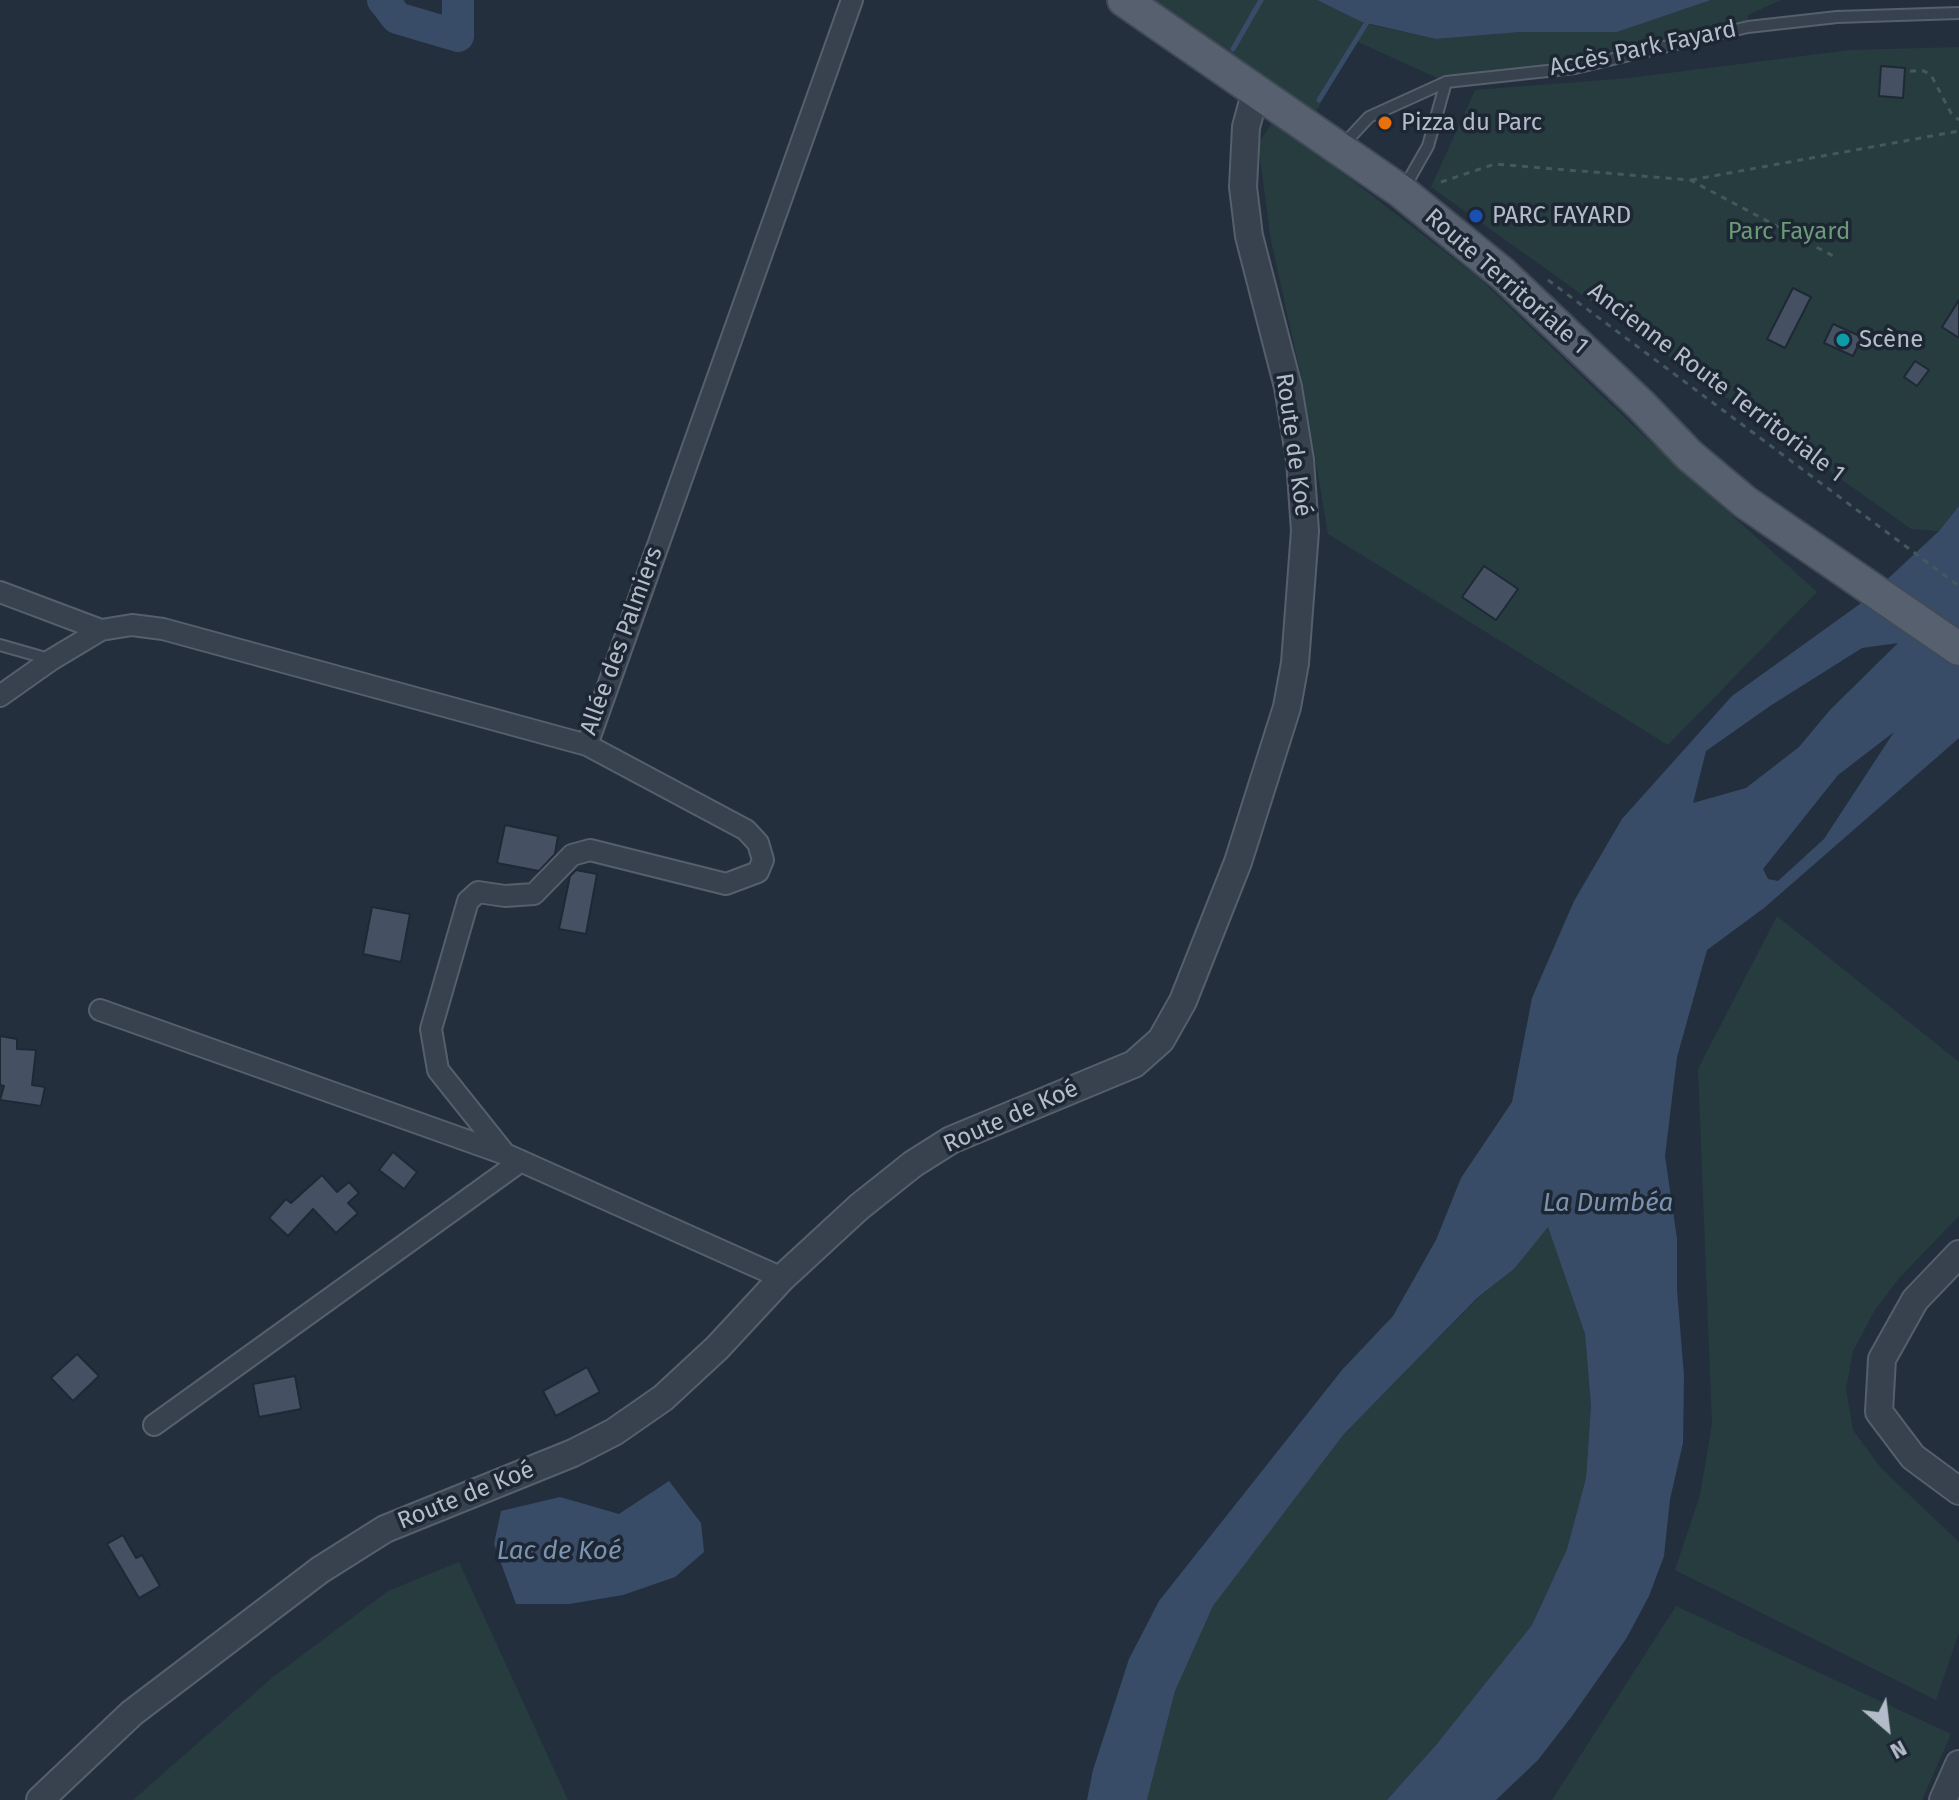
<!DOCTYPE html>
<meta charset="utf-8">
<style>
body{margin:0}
#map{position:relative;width:1959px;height:1800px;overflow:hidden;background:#242f3e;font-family:"Fira Sans",sans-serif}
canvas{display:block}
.north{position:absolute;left:1847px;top:1688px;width:80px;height:80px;-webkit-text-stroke:6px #1d2633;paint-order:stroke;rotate:152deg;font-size:22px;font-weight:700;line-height:32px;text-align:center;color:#b4bcc9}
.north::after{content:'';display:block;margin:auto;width:28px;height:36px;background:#b4bcc9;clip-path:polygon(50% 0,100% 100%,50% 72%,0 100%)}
</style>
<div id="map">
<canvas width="1959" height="1800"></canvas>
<div class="north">N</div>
</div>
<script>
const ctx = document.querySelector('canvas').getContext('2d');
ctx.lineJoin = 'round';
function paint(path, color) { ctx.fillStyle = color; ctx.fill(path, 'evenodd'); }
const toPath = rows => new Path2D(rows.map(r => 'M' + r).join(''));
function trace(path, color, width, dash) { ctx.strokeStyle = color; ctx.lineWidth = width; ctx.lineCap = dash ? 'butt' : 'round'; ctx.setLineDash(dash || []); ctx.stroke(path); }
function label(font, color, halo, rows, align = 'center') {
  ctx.font = font + ' "Fira Sans",sans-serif'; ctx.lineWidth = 7; ctx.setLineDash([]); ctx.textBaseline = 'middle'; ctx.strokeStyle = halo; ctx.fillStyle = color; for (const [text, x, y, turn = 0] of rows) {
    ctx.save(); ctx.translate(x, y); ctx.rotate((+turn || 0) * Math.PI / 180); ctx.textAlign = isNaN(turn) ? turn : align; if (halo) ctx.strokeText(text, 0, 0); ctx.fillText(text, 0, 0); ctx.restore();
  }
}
paint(toPath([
 [1144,0,1317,0,1367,24,1436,39,1520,32,1617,32,1711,0,1781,0,1748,15,1748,27,1575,68,1446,82,1356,41,1313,117],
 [1959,47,1959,506,1939,531,1911,529,1431,187,1475,90,1629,78,1850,50],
 [1274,120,1479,278,1643,435,1817,592,1668,745,1328,534,1302,380,1271,241,1258,144],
 [1777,916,1959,1062,1959,1216,1900,1277,1875,1310,1853,1351,1846,1389,1853,1430,1881,1468,1959,1542,1959,1633,1936,1700,1675,1570,1700,1495,1712,1424,1698,1069],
 [1548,1226,1585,1334,1591,1407,1586,1478,1567,1549,1532,1625,1436,1745,1387,1800,1147,1800,1175,1691,1213,1606,1344,1434,1478,1298,1514,1269],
 [459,1562,568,1800,133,1800,273,1677,388,1591],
 [1676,1606,1951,1734,1922,1800,1552,1800]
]), '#263c3f');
paint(toPath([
 [1317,0,1711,0,1617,32,1520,32,1436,39,1362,22],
 [1959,506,1959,738,1764,908,1707,950,1677,1057,1665,1156,1677,1239,1677,1290,1684,1376,1683,1443,1670,1499,1664,1556,1649,1596,1626,1639,1572,1716,1538,1760,1496,1800,1387,1800,1436,1745,1532,1625,1567,1549,1586,1478,1591,1406,1585,1334,1548,1227,1514,1269,1477,1298,1344,1434,1213,1606,1175,1691,1147,1800,1087,1800,1093,1770,1129,1659,1159,1601,1342,1370,1393,1316,1436,1240,1461,1178,1512,1102,1532,998,1574,901,1622,819,1732,696,1864,601,1939,531],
 [1898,643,1830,710,1799,747,1746,788,1693,803,1706,751,1770,706,1862,648],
 [1894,732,1824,839,1778,881,1768,879,1763,869,1838,775],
 [669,1481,701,1523,704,1552,675,1577,623,1595,569,1604,516,1604,494,1544,501,1511,560,1497,619,1514]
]), '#394c67');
trace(toPath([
 [1233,49,1261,0],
 [1319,100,1369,19]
]), '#394c67', 5);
trace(toPath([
 [383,0,397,18,458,36,458,0]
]), '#394c67', 32);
const building = toPath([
 [1881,66,1905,68,1903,98,1879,96,1881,66],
 [1793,288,1811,297,1785,348,1767,339,1793,288],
 [1959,300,1959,338,1942,327,1959,300],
 [1833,324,1862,337,1853,356,1824,343,1833,324],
 [1915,361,1929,370,1917,386,1904,377,1915,361],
 [1484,566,1518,589,1496,620,1462,597,1484,566],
 [505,825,558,836,555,854,539,871,497,863,505,825],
 [576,870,597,874,586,934,559,929,570,876,576,870],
 [372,907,410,914,401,962,363,954,372,907],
 [0,1036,17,1039,17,1049,36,1050,32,1085,45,1087,41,1106,0,1100,4,1086,0,1085,0,1036],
 [393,1152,417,1172,404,1189,379,1170,393,1152],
 [322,1175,337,1192,349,1182,359,1193,348,1203,358,1213,336,1233,313,1209,288,1236,269,1218,286,1199,291,1203,322,1175],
 [77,1354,99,1376,73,1401,51,1378,77,1354],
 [587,1367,600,1392,556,1416,543,1391,587,1367],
 [295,1376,301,1409,259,1417,253,1384,295,1376],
 [123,1535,136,1558,142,1555,160,1586,139,1598,107,1544,123,1535]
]);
paint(building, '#455162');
trace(building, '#1f2835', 2);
const service = toPath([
 [1343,145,1369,117,1446,82],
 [1403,190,1428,146,1446,82,1575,68,1748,27,1837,17,1959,13],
 [0,645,49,659]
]);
const minor = toPath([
 [0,592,101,630],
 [0,696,51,660,101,630,132,625,163,629,587,745,746,830,758,843,763,860,758,872,726,884,590,850,572,855,534,894,505,896,478,892,468,901,431,1029,438,1070,505,1154],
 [587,745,852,0],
 [100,1010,505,1154,782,1278],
 [154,1425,521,1161]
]);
const tertiary = toPath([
 [1959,1254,1915,1300,1882,1359,1879,1412,1913,1457,1959,1491],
 [40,1800,132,1713,320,1570,385,1529,573,1453,614,1432,663,1398,717,1348,782,1278,859,1207,913,1164,951,1140,1134,1064,1161,1040,1183,1001,1238,862,1287,707,1295,663,1305,531,1300,460,1288,387,1249,236,1243,187,1246,127,1252,105,1259,94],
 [1943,1800,1959,1764]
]);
const primary = toPath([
 [1124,0,1402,192,1503,274,1641,405,1689,455,1745,502,1959,649]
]);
trace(service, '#565f6c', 14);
trace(minor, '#565f6c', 24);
trace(tertiary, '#565f6c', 30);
trace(primary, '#414a57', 36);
trace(toPath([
 [1910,71,1924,71,1931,75,1951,113,1959,120],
 [1691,180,1959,131],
 [1441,182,1495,164,1690,180,1837,258],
 [1548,280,1959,586]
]), '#44595c', 3, [6, 6]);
trace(service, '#38414e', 10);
trace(minor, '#38414e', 20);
trace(tertiary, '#38414e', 26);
trace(primary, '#56606e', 32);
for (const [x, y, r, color] of [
 [1385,123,8,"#e8710a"],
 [1476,216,8,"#1a4fb4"],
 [1843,340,8,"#0f9aa8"]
]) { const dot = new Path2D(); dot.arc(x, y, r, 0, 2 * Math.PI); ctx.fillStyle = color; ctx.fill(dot); trace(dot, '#1d2633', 3); }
label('24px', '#b4bcc9', '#1d2633', [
 ["Accès Park Fayard",1643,49,-12],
 ["Route Territoriale 1",1506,282,41],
 ["Ancienne Route Territoriale 1",1716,383,37],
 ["Route de Koé",1293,445,82],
 ["Allée des Palmiers",622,641,-70],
 ["Route de Koé",1011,1117,-24],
 ["Route de Koé",466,1496,-22]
]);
label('24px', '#b4bcc9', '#1d2633', [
 ["Pizza du Parc",1401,123],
 ["PARC FAYARD",1492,216],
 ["Scène",1859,340]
], 'left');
label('24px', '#6b9a76', '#1d2633', [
 ["Parc Fayard",1789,232]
]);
label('italic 26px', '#7c92b1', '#1d2633', [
 ["La Dumbéa",1608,1204],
 ["Lac de Koé",559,1552]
]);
</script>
